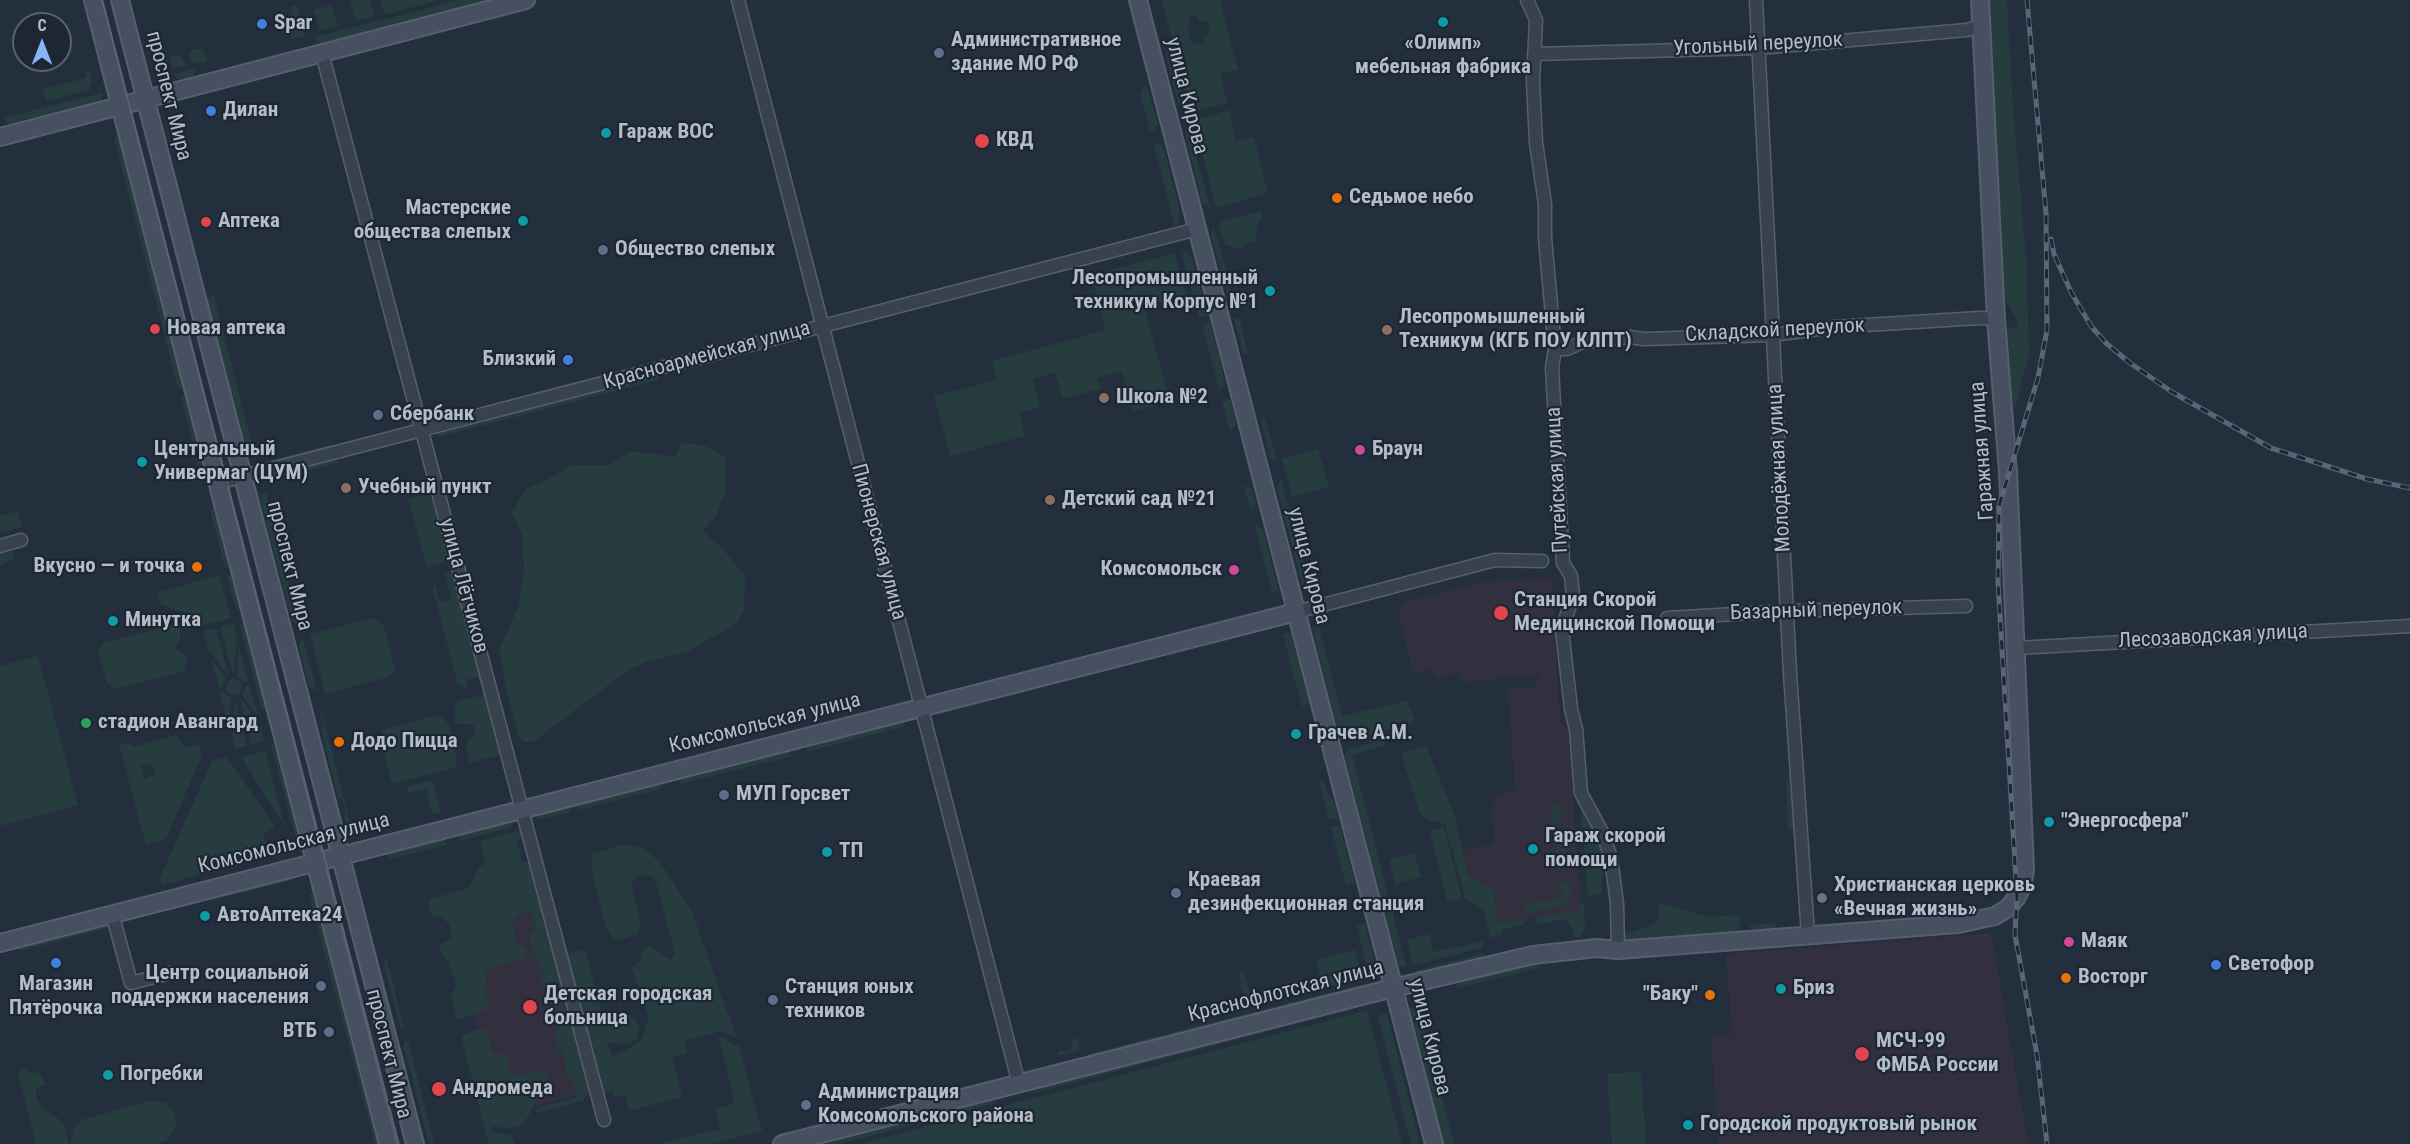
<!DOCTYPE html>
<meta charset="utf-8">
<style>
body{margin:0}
#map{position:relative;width:2410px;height:1144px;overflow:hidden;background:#242f3e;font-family:"Roboto Condensed",sans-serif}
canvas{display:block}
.north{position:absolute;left:12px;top:12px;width:60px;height:60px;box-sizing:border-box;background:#1d2633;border:2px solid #59626f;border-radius:50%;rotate:0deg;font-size:16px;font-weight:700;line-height:24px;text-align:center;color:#b4bcc9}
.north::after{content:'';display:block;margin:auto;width:21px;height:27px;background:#8ab4f8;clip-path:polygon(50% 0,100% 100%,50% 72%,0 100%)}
</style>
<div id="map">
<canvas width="2410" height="1144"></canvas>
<div class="north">С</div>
</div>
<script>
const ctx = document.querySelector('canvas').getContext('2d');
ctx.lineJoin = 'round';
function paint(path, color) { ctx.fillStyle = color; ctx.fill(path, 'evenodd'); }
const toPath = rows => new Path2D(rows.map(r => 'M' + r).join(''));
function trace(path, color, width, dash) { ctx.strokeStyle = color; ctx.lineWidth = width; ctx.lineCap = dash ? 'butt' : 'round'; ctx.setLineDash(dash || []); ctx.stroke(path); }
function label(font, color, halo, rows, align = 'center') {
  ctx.font = font + ' "Roboto Condensed",sans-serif'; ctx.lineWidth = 4.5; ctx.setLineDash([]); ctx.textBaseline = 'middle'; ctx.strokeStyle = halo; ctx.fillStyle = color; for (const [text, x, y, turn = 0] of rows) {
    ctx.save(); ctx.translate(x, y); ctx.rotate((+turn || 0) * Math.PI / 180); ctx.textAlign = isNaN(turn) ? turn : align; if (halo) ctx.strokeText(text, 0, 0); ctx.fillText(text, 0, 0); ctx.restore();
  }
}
paint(toPath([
 [1552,577,1560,721,1569,732,1581,909,1499,924,1493,891,1468,874,1464,850,1490,845,1494,836,1491,808,1498,794,1515,790,1508,689,1535,688,1541,672,1530,676,1462,682,1460,672,1435,678,1432,669,1414,674,1399,613,1403,603,1484,582],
 [528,898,580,1094,502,1115,454,936],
 [1991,933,2028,1144,1719,1144,1711,1037,1732,1034,1726,954]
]), '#32303f');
paint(toPath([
 [350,0,370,0,374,16,356,21],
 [381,0,440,0,387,14,383,11],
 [459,0,500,0,390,28,389,25,382,27,382,31,323,45,317,41,315,37],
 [1162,0,1220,0,1238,69,1220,74,1227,103,1196,111,1191,109],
 [1194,15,1197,15,1199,21,1206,21,1209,24,1210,32,1204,37,1205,44,1195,44,1191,40,1188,26,1189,18],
 [1988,0,2007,0,2013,109,2026,256,2029,352,2015,408,2008,377,2002,330,2017,327,2016,318,2003,295],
 [297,5,305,36,292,39,288,24,294,22,290,7],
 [332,5,338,26,320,31,314,10],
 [1168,45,1184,107,1178,102,1166,55],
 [193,49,203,49,207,60,195,64,190,60,189,53],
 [176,55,181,56,185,62,184,67,173,68,170,57],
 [195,68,196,71,191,79,179,81,175,74],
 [89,70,92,81,89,85,90,90,46,101,43,89,86,78,85,71],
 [1145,86,1148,88,1158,124,1153,131,1150,131,1140,93],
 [102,93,102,102,14,125,6,123,4,118],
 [1229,110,1236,142,1254,137,1267,190,1263,195,1216,208,1196,127,1200,119],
 [1189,128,1210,208,1202,203,1186,137,1186,132],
 [122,136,187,386,178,388,114,138],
 [1153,143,1162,145,1164,149,1180,212,1178,224,1175,228],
 [1262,211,1262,218,1258,224,1256,241,1243,244,1244,247,1239,249,1225,245,1219,225,1223,221],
 [1214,227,1227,275,1222,277,1211,236,1211,231],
 [1187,252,1192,257,1208,315,1199,317,1182,253],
 [1175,253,1186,295,1144,307,1170,401,1133,411,1122,371,1097,378,1100,389,1063,399,1055,373,1033,379,1040,407,1019,413,1025,436,950,456,934,396,996,380,992,361,1106,330,1091,275],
 [1228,280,1236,307,1231,308,1224,281],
 [214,296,254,452,247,453,207,298],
 [1239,317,1248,355,1243,352,1234,318],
 [802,322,803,327,729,344,726,342],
 [1210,322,1225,382,1224,386,1219,390,1202,324],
 [716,345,715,349,523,399,520,396],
 [654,376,658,380,438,437,437,432],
 [189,395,206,463,198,465,181,397],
 [1221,398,1231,400,1236,424,1230,431],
 [1264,416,1277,461,1270,458,1261,422],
 [682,443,703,445,726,457,726,489,716,516,703,531,723,549,745,576,744,609,737,623,687,652,649,661,630,669,533,742,523,742,519,737,508,696,499,650,518,607,524,568,522,535,512,512,527,488,545,481,572,465,610,465,631,451,675,457],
 [333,444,334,449,265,466,264,462],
 [1318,449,1329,487,1292,497,1282,459],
 [337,457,338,463,269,481,267,475],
 [1281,479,1308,584,1302,585,1277,488],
 [1244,486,1252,488,1256,506,1251,511],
 [266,493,299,625,292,621,259,495],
 [430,493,449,561,427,567,408,499],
 [216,507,232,566,225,568,210,509],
 [17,511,22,527,0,533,0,516],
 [1254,524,1263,529,1279,591,1272,593],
 [0,549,11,549,14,553,12,560,0,565],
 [455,571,484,681,479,682,477,677,466,680,468,687,466,687,458,684,432,586,435,585,440,602,451,599,445,574],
 [233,574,267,704,264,711,262,710,240,625,242,623,239,609,236,609,227,576],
 [219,575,231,618,198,627,188,614,160,604,157,593],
 [372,618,383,625,395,669,389,677,325,694,310,634],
 [233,623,237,637,233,675,220,627],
 [173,625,180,628,180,639,174,649,185,654,187,661,184,671,116,689,107,684,98,652,103,643],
 [1319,626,1342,716,1407,701,1415,720,1412,723,1345,741,1340,740,1312,628],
 [216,628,229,676,208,649,203,631],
 [1291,632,1309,700,1308,703,1302,707,1283,634],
 [303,639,317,691,309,687,299,646,300,642],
 [239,648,248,681,245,682,237,676],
 [38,656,78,805,0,826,0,666],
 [211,658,226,678,222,688,219,689],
 '226 687a8 8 0 1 1 16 0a8 8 0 1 1-16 0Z',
 [249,685,258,716,242,695,246,686],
 [220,692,223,692,231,699,229,728],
 [487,694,503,754,470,763,466,747,468,740,475,736,475,729,472,724,459,724,455,722,454,707,458,701],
 [240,697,260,725,264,741,251,745],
 [235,699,247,746,235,749,232,738],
 [319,709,321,709,353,834,348,835,344,817,346,812,342,799,338,797,321,729,324,728],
 [434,716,442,717,449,724,457,762,454,768,394,783,391,781,380,735,382,730],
 [900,721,903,722,906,726,806,752,808,745],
 [176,735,180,741,187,747,199,745,202,755,166,839,146,845,119,745,126,743,134,747],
 [152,763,155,775,144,779,141,766],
 [1384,740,1386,745,1352,755,1406,965,1399,967,1344,754,1349,749],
 [272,743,280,747,305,848,299,850,271,745],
 [1426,746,1455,816,1468,874,1493,891,1499,924,1523,920,1524,925,1503,929,1501,935,1490,938,1483,909,1465,899,1445,824,1428,820,1420,814,1401,753],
 [265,751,284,825,241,757],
 [786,751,789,751,792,756,680,784,678,778],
 [227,757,275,827,263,835,264,840,269,845,275,846,277,854,162,885,160,878,212,761],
 [1786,777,1792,779,1795,830,1788,830],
 [432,780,441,812,432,814,426,789,408,793,407,787],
 [1324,781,1327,792,1333,800,1338,818,1329,820,1319,782],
 [661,782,663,788,579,810,578,803],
 [1550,803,1557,805,1562,812,1560,820,1552,827],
 [569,806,571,812,537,820,536,815],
 [1581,809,1606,850,1601,893,1588,897],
 [511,821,513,827,460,841,458,835],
 [1340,825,1354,880,1354,883,1346,885,1331,827],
 [1444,827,1462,898,1447,902,1430,831],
 [520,830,522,837,517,841,522,862,532,863,589,1092,583,1101,537,1113,535,1111,536,1108,577,1097,573,1082,566,1071,566,1062,562,1052,557,1047,555,1038,558,1029,549,997,540,983,544,975,530,942,530,935,536,928,531,911,516,915,513,921,516,945,524,946,528,958,485,970,487,982,484,987,489,1004,486,1011,457,1020,451,998,456,986,449,961,442,956,439,945,452,939,449,924,441,917,431,915,428,905,430,899,469,888,478,868,485,863,480,841],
 [1553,835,1561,837,1565,842,1566,865,1557,870],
 [444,838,446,845,388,859,387,853],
 [622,845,643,848,660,862,692,911,736,1037,722,1031,684,1041,687,1053,672,1057,682,1097,629,1111,625,1095,614,1098,612,1091,603,1093,566,954,585,949,604,1022,628,1015,637,1020,639,1029,636,1039,628,1044,608,1043,612,1056,625,1051,641,1041,647,1025,648,1016,632,968,640,961,642,951,650,945,670,960,675,953,655,879,649,876,639,875,631,884,641,923,638,934,615,941,605,926,591,866,592,854],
 [1414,853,1421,877,1395,884,1389,859],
 [291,874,293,880,229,896,227,890],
 [1560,880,1570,886,1569,903,1529,913,1523,904,1562,898],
 [319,891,385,1144,375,1144,309,894],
 [1580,903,1584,903,1585,929,1580,937,1574,937,1572,929,1565,919,1538,924,1535,921,1535,917,1581,909],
 [1660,903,1708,917,1740,915,1740,925,1735,933,1626,942,1622,935,1657,923],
 [107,922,108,928,21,951,19,946],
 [1775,923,1775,932,1754,932,1749,925],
 [1365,924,1377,971,1368,973,1357,926],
 [1429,934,1433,952,1482,941,1483,948,1413,965,1407,940],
 [1355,950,1362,978,1247,1008,1238,974,1244,972,1251,997,1320,979,1316,960],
 [1484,953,1484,958,1416,976,1415,971],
 [387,959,404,1029,401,1030,383,962],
 [1534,963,1539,968,1456,988,1459,981],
 [1359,985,1361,993,1174,1036,1173,1032],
 [1363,999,1364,1006,1034,1093,1032,1087],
 [1418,1005,1454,1144,1444,1144,1408,1008],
 [1367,1011,1402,1144,860,1144,1361,1012],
 [1387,1013,1420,1144,1411,1144,1378,1016],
 [484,1028,487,1030,492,1052,507,1055,510,1072,520,1076,533,1071,542,1071,546,1074,547,1084,537,1097,528,1117,519,1127,503,1128,493,1126,492,1130,494,1133,511,1135,514,1144,489,1144,462,1040,464,1034],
 [1162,1035,1163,1039,1091,1059,1088,1054],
 [722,1037,739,1047,762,1131,710,1144,658,1144,720,1129,715,1109,735,1103,719,1038],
 [1077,1038,1080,1050,1059,1056,1058,1052,1072,1049,1071,1040],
 [408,1041,434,1144,429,1144,403,1042],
 [22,1068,32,1073,40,1072,45,1085,36,1089,36,1097,42,1108,63,1122,69,1144,36,1144,18,1075],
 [1641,1071,1646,1144,1612,1144,1607,1074],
 [992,1098,993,1104,840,1144,817,1144],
 [149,1101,166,1103,174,1111,176,1127,166,1141,157,1144,71,1144,73,1128,81,1120]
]), '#263c3f');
const street = toPath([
 [738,0,1019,1084],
 [1527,0,1536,20,1533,81,1536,143,1545,204,1545,238,1555,349,1552,368,1563,563,1571,576,1573,596,1562,629,1571,709,1576,729,1581,793,1603,834,1611,858,1617,904,1618,950],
 [1756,0,1790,673,1808,935],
 [322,53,604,1120],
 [1534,54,1759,48,1967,30,1981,26],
 [1555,349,1567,349,1583,342,1630,337,1644,339,1772,335,1834,327,1979,318,1996,319],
 [217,483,1197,229],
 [0,546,21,540],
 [1296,612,1495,560,1542,561],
 [1667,618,1788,611,1966,606],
 [2017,648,2410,626],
 [112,913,131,983,170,973]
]);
const secondary = toPath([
 [93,0,388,1144],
 [120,0,415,1144],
 [1138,0,1434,1144],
 [0,137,526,0],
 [0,943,1296,612],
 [782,1144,1393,988,1533,955,1597,948,1618,950,1958,924,1995,916,2008,908,2017,897,2023,884,2025,869,2008,472,1996,319,1980,0]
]);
trace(street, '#565f6c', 15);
trace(secondary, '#565f6c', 20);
trace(street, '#38414e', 12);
trace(secondary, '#465061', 16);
trace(toPath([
 [102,0,399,1144]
]), '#5a6575', 1.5);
const rail = toPath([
 [2027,0,2046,213,2047,330,2038,378,1999,506,1998,582,2017,897,2015,935,2037,1055,2047,1144],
 [2051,239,2054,254,2071,292,2091,326,2106,343,2130,363,2172,392,2271,448,2367,479,2410,488]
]);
trace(rail, '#5a6575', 5);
trace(rail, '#1d2633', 3, [9]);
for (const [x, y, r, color] of [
 [1443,22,6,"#0f9aa8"],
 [262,24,6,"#3f7fe0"],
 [939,53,6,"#5c6f8a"],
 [211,111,6,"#3f7fe0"],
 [606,133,6,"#0f9aa8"],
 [982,141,8,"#e0444e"],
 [1337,198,6,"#e8710a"],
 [523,221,6,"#0f9aa8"],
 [206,222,6,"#e0444e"],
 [603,250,6,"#5c6f8a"],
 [1270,291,6,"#0f9aa8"],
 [155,329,6,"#e0444e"],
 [1387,330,6,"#8d6e63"],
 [568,360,6,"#3f7fe0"],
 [1104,398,6,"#8d6e63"],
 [378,415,6,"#5c6f8a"],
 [1360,450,6,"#d1479c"],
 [142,462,6,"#0f9aa8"],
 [346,488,6,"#8d6e63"],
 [1050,500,6,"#8d6e63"],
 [197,567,6,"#e8710a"],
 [1234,570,6,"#d1479c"],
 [1501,613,8,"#e0444e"],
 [113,621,6,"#0f9aa8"],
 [86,723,6,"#2e9e5b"],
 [1296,734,6,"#0f9aa8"],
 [339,742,6,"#e8710a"],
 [724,795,6,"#5c6f8a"],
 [2049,822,6,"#0f9aa8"],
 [1533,849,6,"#0f9aa8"],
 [827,852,6,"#0f9aa8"],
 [1176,893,6,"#5c6f8a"],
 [1822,898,6,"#6b7280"],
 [205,916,6,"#0f9aa8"],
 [2069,942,6,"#d1479c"],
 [56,963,6,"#3f7fe0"],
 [2216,965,6,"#3f7fe0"],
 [2066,978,6,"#e8710a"],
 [321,986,6,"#5c6f8a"],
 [1781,989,6,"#0f9aa8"],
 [1710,995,6,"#e8710a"],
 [773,1000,6,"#5c6f8a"],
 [530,1007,8,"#e0444e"],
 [329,1032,6,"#5c6f8a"],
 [1862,1054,8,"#e0444e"],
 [108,1075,6,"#0f9aa8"],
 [439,1089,8,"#e0444e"],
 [806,1105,6,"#5c6f8a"],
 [1688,1125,6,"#0f9aa8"]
]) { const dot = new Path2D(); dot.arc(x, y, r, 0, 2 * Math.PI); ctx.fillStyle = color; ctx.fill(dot); trace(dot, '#1d2633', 2); }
label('bold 21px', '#b4bcc9', '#1d2633', [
 ["Spar",274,24],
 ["Административное",951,41],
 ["здание МО РФ",951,65],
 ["«Олимп»",1443,44,"center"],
 ["мебельная фабрика",1443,68,"center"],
 ["Дилан",223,111],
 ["Гараж ВОС",618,133],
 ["КВД",996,141],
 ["Седьмое небо",1349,198],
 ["Мастерские",511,209,"right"],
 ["общества слепых",511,233,"right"],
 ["Аптека",218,222],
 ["Общество слепых",615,250],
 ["Лесопромышленный",1258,279,"right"],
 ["техникум Корпус №1",1258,303,"right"],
 ["Лесопромышленный",1399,318],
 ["Техникум (КГБ ПОУ КЛПТ)",1399,342],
 ["Новая аптека",167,329],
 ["Близкий",556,360,"right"],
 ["Школа №2",1116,398],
 ["Сбербанк",390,415],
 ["Центральный",154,450],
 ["Универмаг (ЦУМ)",154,474],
 ["Браун",1372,450],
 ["Учебный пункт",358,488],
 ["Детский сад №21",1062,500],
 ["Вкусно — и точка",185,567,"right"],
 ["Комсомольск",1222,570,"right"],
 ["Станция Скорой",1514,601],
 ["Медицинской Помощи",1514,625],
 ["Минутка",125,621],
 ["стадион Авангард",98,723],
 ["Грачев А.М.",1308,734],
 ["Додо Пицца",351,742],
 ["МУП Горсвет",736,795],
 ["\"Энергосфера\"",2061,822],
 ["Гараж скорой",1545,837],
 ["помощи",1545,861],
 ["ТП",839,852],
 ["Краевая",1188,881],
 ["дезинфекционная станция",1188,905],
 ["Христианская церковь",1834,886],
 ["«Вечная жизнь»",1834,910],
 ["АвтоАптека24",217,916],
 ["Маяк",2081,942],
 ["Светофор",2228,965],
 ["Центр социальной",309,974,"right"],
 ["поддержки населения",309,998,"right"],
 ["Восторг",2078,978],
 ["Магазин",56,985,"center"],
 ["Пятёрочка",56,1009,"center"],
 ["Станция юных",785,988],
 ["техников",785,1012],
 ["Бриз",1793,989],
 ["Детская городская",544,995],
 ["больница",544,1019],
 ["\"Баку\"",1698,995,"right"],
 ["ВТБ",317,1032,"right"],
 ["МСЧ-99",1876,1042],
 ["ФМБА России",1876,1066],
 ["Погребки",120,1075],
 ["Андромеда",452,1089],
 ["Администрация",818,1093],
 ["Комсомольского района",818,1117],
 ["Городской продуктовый рынок",1700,1125]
], 'left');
label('21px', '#b4bcc9', '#1d2633', [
 ["Угольный переулок",1758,45,-3],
 ["проспект Мира",168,96,76],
 ["улица Кирова",1186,96,76],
 ["Складской переулок",1775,331,-3],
 ["Красноармейская улица",707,356,-15],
 ["Гаражная улица",1983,451,-94],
 ["Молодёжная улица",1780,468,-93],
 ["Путейская улица",1558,480,-93],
 ["Пионерская улица",878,542,75],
 ["проспект Мира",289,566,76],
 ["улица Кирова",1308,566,76],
 ["улица Лётчиков",463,586,75],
 ["Базарный переулок",1816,611,-2],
 ["Лесозаводская улица",2213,637,-3],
 ["Комсомольская улица",765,724,-14],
 ["Комсомольская улица",294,844,-14],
 ["Краснофлотская улица",1286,992,-14],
 ["улица Кирова",1429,1037,76],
 ["проспект Мира",388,1054,76]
]);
</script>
